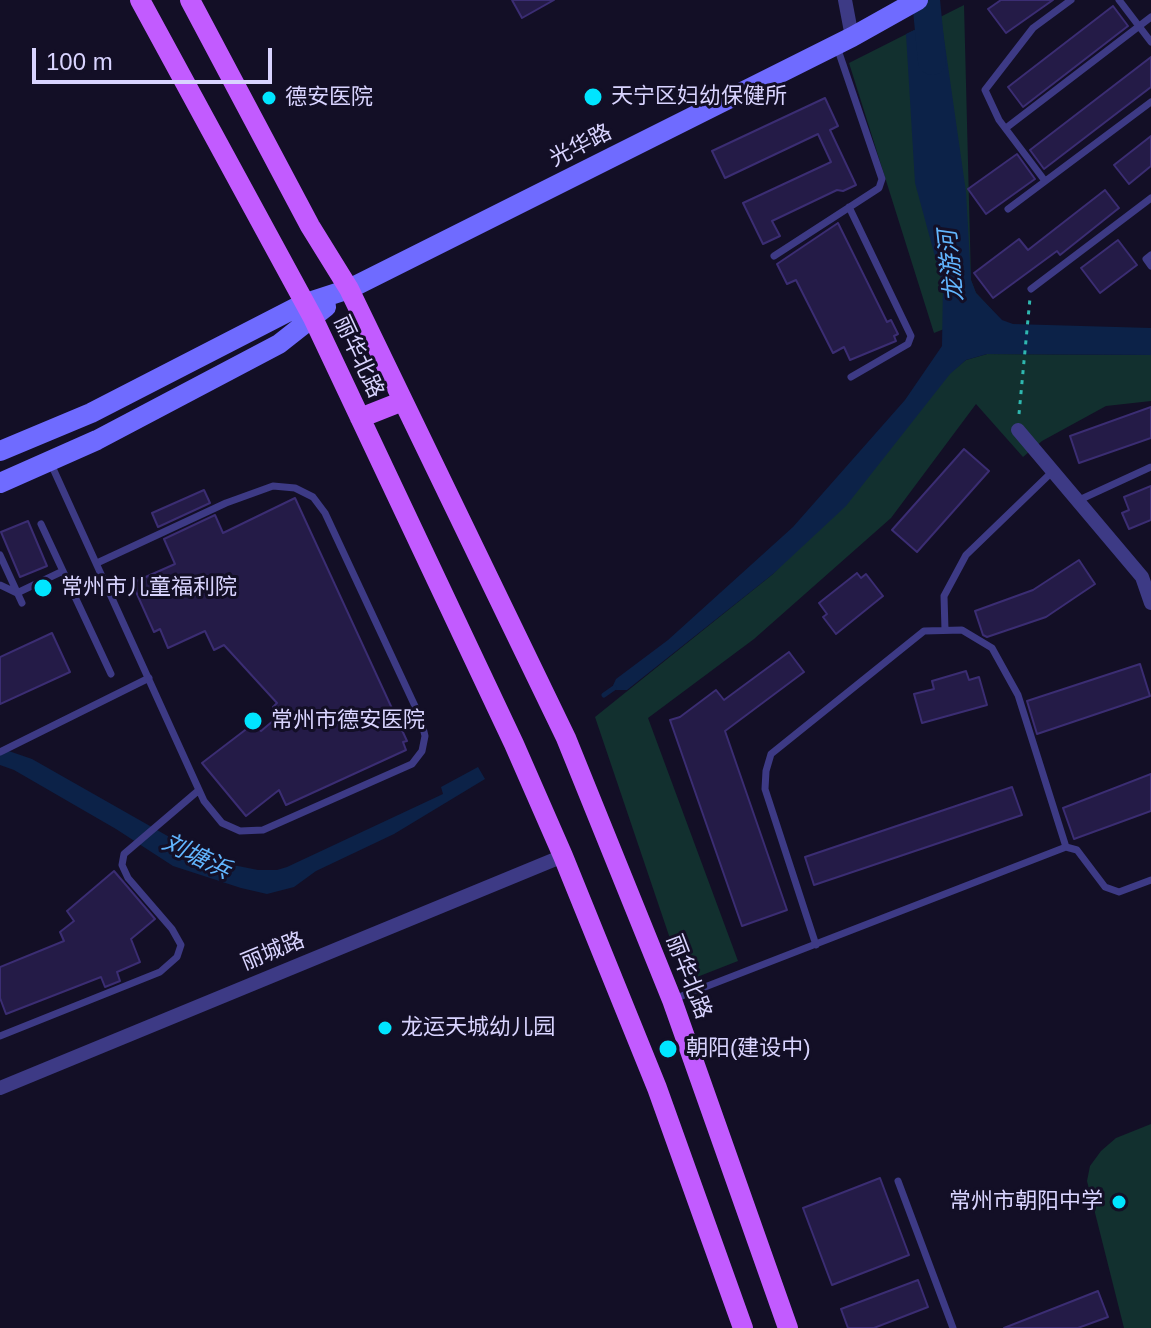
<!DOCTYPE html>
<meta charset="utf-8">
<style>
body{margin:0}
#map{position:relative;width:1151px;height:1328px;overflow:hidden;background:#130f26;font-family:Helvetica,sans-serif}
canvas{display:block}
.scale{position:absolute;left:32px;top:48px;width:240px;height:36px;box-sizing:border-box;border:4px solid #d9d4ff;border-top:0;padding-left:10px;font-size:24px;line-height:28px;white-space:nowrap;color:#d9d4ff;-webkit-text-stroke:6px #130f26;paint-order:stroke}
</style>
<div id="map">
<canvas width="1151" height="1328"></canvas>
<div class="scale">100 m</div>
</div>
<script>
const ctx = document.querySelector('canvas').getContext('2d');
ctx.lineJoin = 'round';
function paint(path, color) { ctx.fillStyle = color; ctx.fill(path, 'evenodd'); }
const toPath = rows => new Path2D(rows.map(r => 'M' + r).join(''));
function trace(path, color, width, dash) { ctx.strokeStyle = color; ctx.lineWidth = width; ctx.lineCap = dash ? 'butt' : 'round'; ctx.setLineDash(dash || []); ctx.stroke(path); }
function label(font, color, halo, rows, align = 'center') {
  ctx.font = font + ' Helvetica,"Noto Sans SC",sans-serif'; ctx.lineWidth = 6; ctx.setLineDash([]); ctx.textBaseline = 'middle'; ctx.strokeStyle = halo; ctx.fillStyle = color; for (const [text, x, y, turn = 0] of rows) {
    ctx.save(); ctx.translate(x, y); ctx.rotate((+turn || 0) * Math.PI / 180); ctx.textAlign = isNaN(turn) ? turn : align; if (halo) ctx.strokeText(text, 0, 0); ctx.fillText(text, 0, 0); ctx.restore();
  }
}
paint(toPath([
 [964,5,971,280,976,293,992,310,934,333,849,63],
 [987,354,1151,355,1151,401,1106,406,1042,441,1023,457,976,404,891,518,754,639,648,718,738,961,692,979,682,974,595,717,773,574,950,373,966,360],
 [1151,1124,1151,1328,1124,1328,1087,1181,1090,1166,1101,1151,1116,1138]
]), '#12302f');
paint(toPath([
 [941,17,966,192,971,280,976,293,1002,320,1013,324,1151,328,1151,355,987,354,966,360,950,374,846,506,773,574,627,690,611,690,616,679,668,640,793,527,905,400,942,346,943,286,915,183,906,34],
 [0,748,32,759,201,855,233,865,258,870,277,870,287,867,443,794,441,787,478,767,485,779,394,834,316,871,294,887,267,894,241,888,173,866,116,829,14,770,0,765]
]), '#0c2248');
trace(toPath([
 [604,695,614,688]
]), '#0c2248', 5);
trace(toPath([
 [926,0,932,61]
]), '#0c2248', 28);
const building = toPath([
 [512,0,554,0,522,18,512,0],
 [1001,0,1053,0,1006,33,988,9,1001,0],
 [1113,6,1128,26,1023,107,1008,87,1113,6],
 [1151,57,1151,87,1044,169,1030,150,1151,57],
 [825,98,838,126,830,130,856,185,843,191,837,190,772,221,780,236,763,244,743,203,831,162,818,134,725,178,712,151,825,98],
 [1151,136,1151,166,1129,184,1114,165,1151,136],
 [1017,154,1035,179,986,214,968,189,1017,154],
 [1105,190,1119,208,1060,255,1057,251,993,298,974,273,1019,239,1028,250,1105,190],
 [838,223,887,322,891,320,898,334,894,336,896,341,850,360,844,347,833,353,796,280,787,284,777,264,838,223],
 [1118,240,1137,265,1100,293,1081,268,1118,240],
 [1151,407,1151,438,1079,463,1070,436,1151,407],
 [964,449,989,471,917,552,892,530,964,449],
 [1151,486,1151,520,1129,529,1122,513,1129,510,1124,497,1151,486],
 [204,490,210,503,158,527,152,513,204,490],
 [295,498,407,741,403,742,406,750,286,805,279,790,246,816,202,763,253,724,261,731,280,715,273,707,277,703,224,645,214,650,205,631,168,648,160,629,154,632,132,583,175,564,164,539,215,515,223,533,295,498],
 [28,521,47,566,20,577,1,532,28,521],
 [1079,560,1095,584,1046,617,987,637,983,635,975,611,1033,590,1079,560],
 [857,573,861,578,866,574,883,596,836,634,823,617,827,614,819,603,857,573],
 [52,633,70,672,0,704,0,657,52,633],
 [789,652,804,672,725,731,787,910,742,926,670,720,680,717,716,690,724,700,789,652],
 [1140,664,1150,696,1037,734,1027,701,1140,664],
 [966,671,969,680,979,677,987,705,922,723,914,694,934,689,932,681,966,671],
 [1151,774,1151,811,1074,839,1063,808,1151,774],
 [1012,787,1022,815,814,885,805,857,1012,787],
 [114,871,155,919,131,939,140,962,117,972,120,981,105,987,101,977,6,1014,0,998,0,967,64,941,60,932,74,921,67,911,114,871],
 [880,1178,909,1255,832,1285,803,1208,880,1178],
 [918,1280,928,1307,874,1328,848,1328,841,1309,918,1280],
 [1098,1291,1108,1317,1078,1328,1004,1328,1098,1291]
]);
paint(building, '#241b47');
trace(building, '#3b2d73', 2);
trace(toPath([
 [1019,414,1030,298]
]), '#2fb8b0', 3, [4, 6]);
trace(toPath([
 [1119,0,1151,42],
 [1006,128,1151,17],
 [1045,181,999,120,985,90,1033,28,1071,0],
 [849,207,911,336,908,344,851,377],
 [1008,209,1151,102],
 [1151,255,1146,259,1151,266],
 [774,256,879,188,882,179,837,47],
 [1031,289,1151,198],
 [51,464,204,801,222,823,240,831,263,830,412,764,422,751,425,736,421,719,325,513,313,497,295,488,273,486,226,503,97,563],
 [1077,501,1151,467],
 [41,524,111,674],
 [0,555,22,603],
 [0,585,17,593,63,571],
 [945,630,944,596,966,555,1053,471],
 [0,752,149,678],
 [816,945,765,789,766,771,771,754,924,631,962,630,992,648,1018,695,1066,847],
 [674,999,1066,847,1077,850,1105,887,1119,892,1151,880],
 [0,1036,160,972,177,957,181,945,172,929,128,878,122,865,124,854,199,790],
 [898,1181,953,1328]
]), '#3d3a85', 7);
trace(toPath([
 [845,0,852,37],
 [1018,430,1142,577,1151,603],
 [0,1088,563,856]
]), '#3d3a85', 14);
trace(toPath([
 [0,451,91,413,303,304,349,289,852,37,918,0],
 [0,483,97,440,279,344,326,307]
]), '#6f6bff', 20);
trace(toPath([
 [140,0,313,318,514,744,563,856,657,1088,743,1328],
 [190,0,310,226,349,289,566,738,672,1000,788,1328],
 [360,418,403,401]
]), '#c25bff', 20);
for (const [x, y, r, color] of [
 [593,97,10,"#00e5ff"],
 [269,98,8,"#00e5ff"],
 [43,588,10,"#00e5ff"],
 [253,721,10,"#00e5ff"],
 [385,1028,8,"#00e5ff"],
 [668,1049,10,"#00e5ff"],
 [1119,1202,8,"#00e5ff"]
]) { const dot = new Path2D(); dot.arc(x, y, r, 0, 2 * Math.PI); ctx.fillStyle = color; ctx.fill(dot); trace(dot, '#130f26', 3); }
label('22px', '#d9d4ff', '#130f26', [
 ["天宁区妇幼保健所",611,97],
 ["德安医院",285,98],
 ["常州市儿童福利院",61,588],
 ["常州市德安医院",271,721],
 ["龙运天城幼儿园",401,1028],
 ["朝阳(建设中)",686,1049],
 ["常州市朝阳中学",1103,1202,"right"]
], 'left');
label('22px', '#d9d4ff', '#130f26', [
 ["光华路",581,146,-27],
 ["丽华北路",358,357,65],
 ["丽城路",273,952,-22],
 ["丽华北路",688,977,69]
]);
label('italic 24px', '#62b6ff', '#130f26', [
 ["龙游河",952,266,-96],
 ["刘塘浜",196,857,26]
]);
</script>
